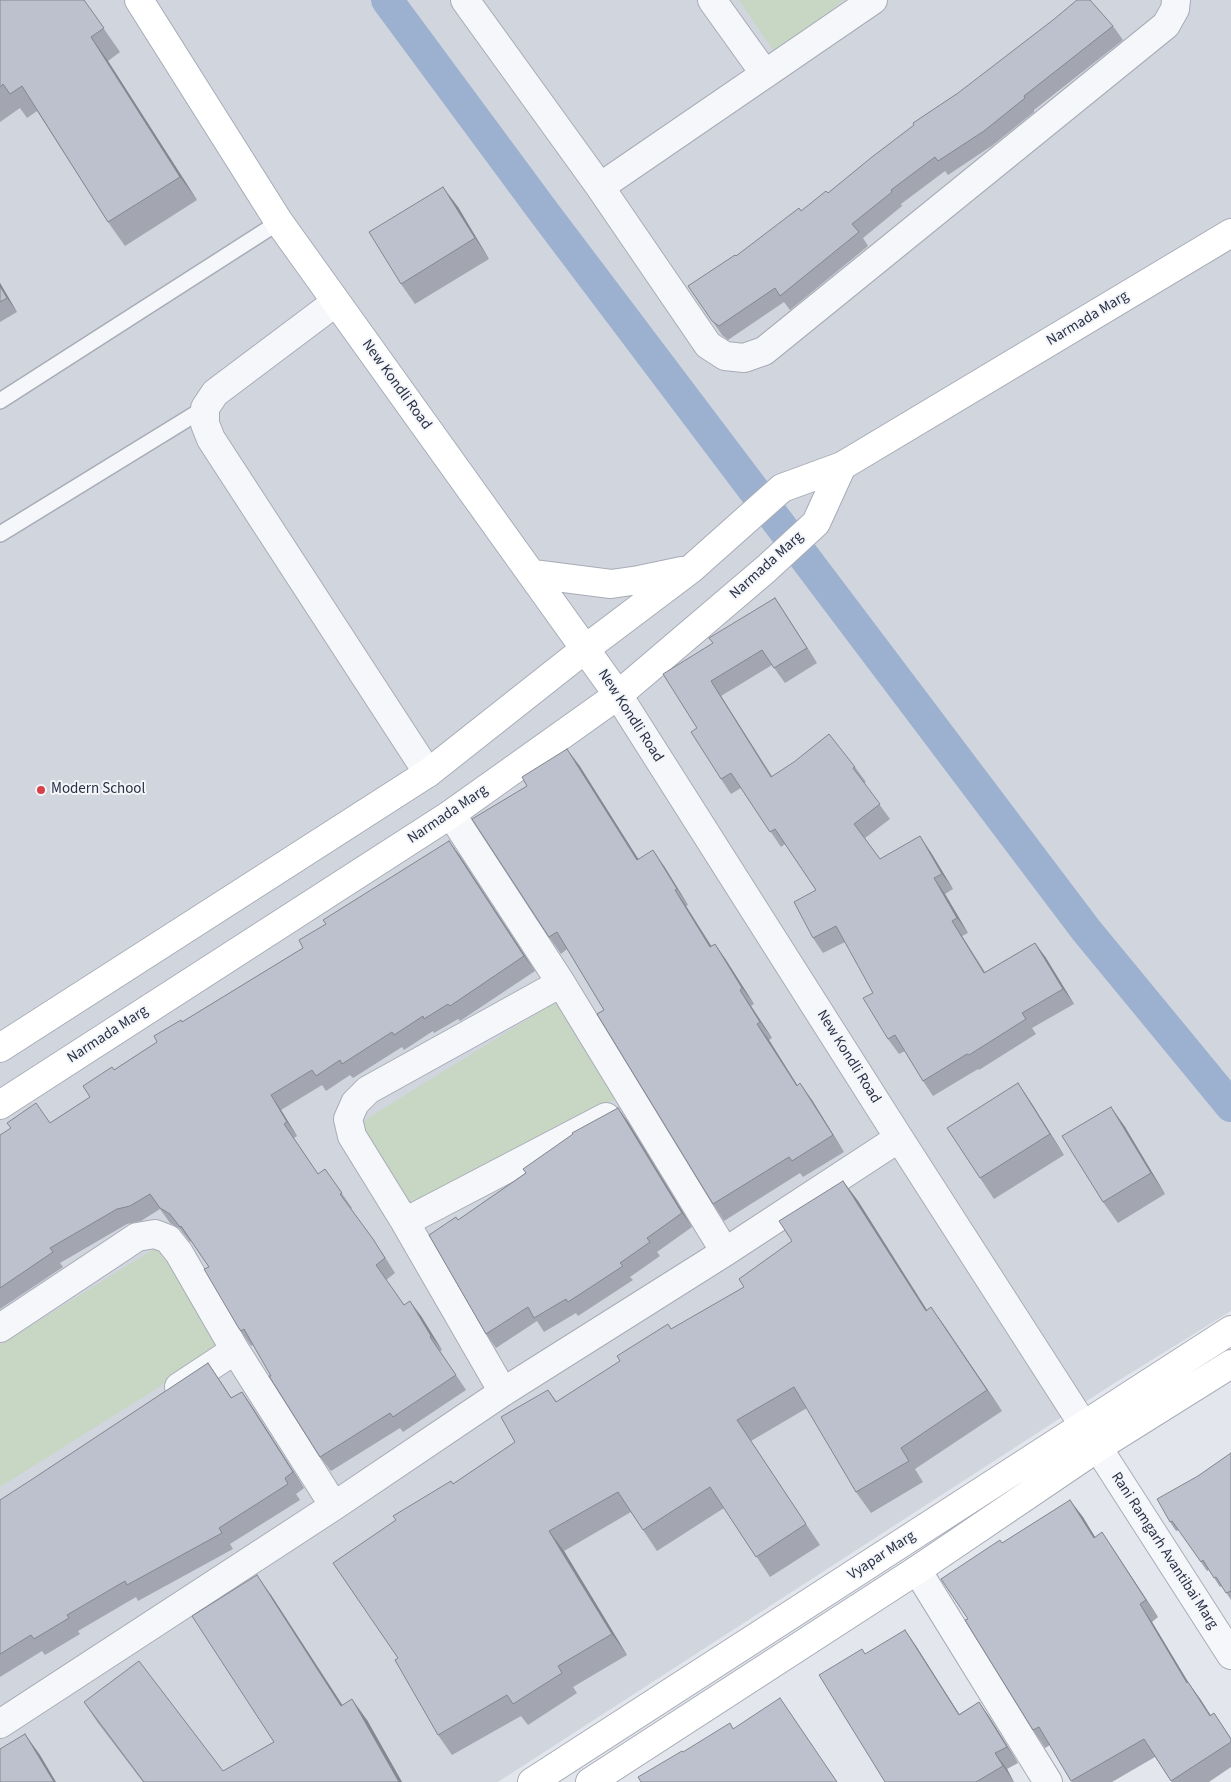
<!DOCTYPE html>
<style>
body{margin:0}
canvas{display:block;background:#e3e6ec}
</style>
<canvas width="1231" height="1782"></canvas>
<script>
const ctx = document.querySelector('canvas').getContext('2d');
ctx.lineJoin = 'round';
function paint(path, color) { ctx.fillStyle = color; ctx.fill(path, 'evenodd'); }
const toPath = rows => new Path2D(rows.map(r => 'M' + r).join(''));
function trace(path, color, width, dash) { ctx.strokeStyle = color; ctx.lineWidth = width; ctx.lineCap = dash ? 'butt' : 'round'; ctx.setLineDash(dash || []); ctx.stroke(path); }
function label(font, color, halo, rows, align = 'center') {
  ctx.font = font + ' "Source Sans 3",sans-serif'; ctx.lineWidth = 4; ctx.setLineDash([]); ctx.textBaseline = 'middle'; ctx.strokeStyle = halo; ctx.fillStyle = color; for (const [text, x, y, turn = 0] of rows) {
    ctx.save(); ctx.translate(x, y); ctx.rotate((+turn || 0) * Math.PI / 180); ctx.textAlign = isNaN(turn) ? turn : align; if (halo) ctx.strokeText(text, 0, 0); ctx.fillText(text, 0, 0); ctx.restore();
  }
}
paint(toPath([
 [0,0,1231,0,1231,1311,1113,1384,498,1782,0,1782]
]), '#d1d5de');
paint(toPath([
 [739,0,844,0,775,53],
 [557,1001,618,1097,421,1219,360,1123],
 [157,1247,221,1348,0,1487,0,1345]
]), '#c7d7c4');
trace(toPath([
 [387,0,543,211,1086,930,1231,1106]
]), '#9cb0cf', 32);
const lane = toPath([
 [0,401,279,222],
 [0,534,205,408]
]);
const street = toPath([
 [465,0,600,187,708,345,725,356,744,358,764,351,1166,25,1175,9,1176,0],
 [712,0,765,74],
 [600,187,873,0],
 [336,302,215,393,205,408,205,424,211,439,428,773],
 [618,695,899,1138,1231,1655],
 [451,814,561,983,725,1252],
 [405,1222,606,1117],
 [0,1328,137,1237,155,1234,168,1239,179,1253,235,1350,334,1506],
 [179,1387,235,1350],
 [503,1392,405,1222,352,1136,348,1119,355,1103,368,1090,561,983],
 [917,1570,1048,1782],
 [0,1724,334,1506,503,1392,725,1252,899,1138]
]);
const secondary = toPath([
 [139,0,279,222,618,695],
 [533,574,611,584,639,580,682,571],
 [0,1048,428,773,585,649,691,569,782,488,842,466,1231,233],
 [0,1105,451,814,618,695,766,569,816,523,842,466],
 [532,1782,1231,1330],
 [590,1782,917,1570,1097,1448,1231,1364]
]);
trace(lane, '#a7acb7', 18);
trace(street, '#a7acb7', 30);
trace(secondary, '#a7acb7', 30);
trace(lane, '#f6f7fa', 15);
trace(street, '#f6f7fa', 28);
trace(secondary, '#fff', 28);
paint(toPath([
 [0,0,84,0,120,52,108,61,197,200,125,246,108,222,37,111,27,118,20,108,0,122],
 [1113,26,1123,40,1034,110,1034,112,993,145,948,175,945,171,901,204,902,206,863,238,868,246,790,310,784,302,728,340,722,335,688,286,736,256,801,211,828,193],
 [458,207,489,259,415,304,401,284],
 [0,283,17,312,0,322],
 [775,598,785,613,817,663,785,683,772,665,721,696,772,776,855,767,866,782,864,783,890,819,865,838,880,859,930,851,953,889,945,894,968,933,962,936,985,972,1035,943,1046,958,1074,1004,1032,1028,1036,1034,979,1070,978,1069,933,1096,923,1081,905,1051,899,1054,888,1039,873,993,845,942,823,953,813,938,816,890,785,844,781,847,741,788,731,794,721,779,697,728,713,643],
 [579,765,638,859,664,866,688,905,686,906,711,946,715,944,726,960,754,1004,751,1006,772,1038,769,1040,797,1085,812,1100,844,1152,803,1177,800,1173,724,1221,713,1204,604,1010,567,949,561,954,549,937],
 [449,841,535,971,460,1021,458,1019,434,1033,433,1031,404,1050,402,1047,353,1078,350,1075,326,1091,322,1085,281,1110,297,1136,294,1138,318,1174,325,1169,352,1208,351,1209,383,1254,395,1273,386,1280,404,1305,421,1316,442,1350,440,1351,466,1390,403,1432,400,1428,331,1471,320,1457,253,1345,251,1346,238,1327,209,1267,191,1241,190,1242,180,1229,170,1223,160,1209,141,1221,127,1224,60,1263,63,1267,0,1309,0,1135,50,1123,90,1097,114,1070,157,1042,182,1022,303,948,326,924],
 [1018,1083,1032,1104,1064,1155,994,1199,980,1178],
 [1111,1107,1125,1127,1165,1194,1118,1223,1103,1202],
 [618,1108,628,1122,692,1227,657,1252,660,1256,630,1277,633,1280,578,1316,576,1313,544,1332,537,1321,496,1348,486,1334,458,1220],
 [843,1181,858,1201,927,1310,931,1307,1002,1411,915,1469,923,1482,871,1513,856,1492,807,1408,751,1441,820,1545,770,1577,724,1508,657,1551,631,1512,564,1551,627,1655,573,1687,577,1693,528,1725,521,1716,452,1755,438,1735,398,1658,396,1520,453,1484,515,1442,548,1390,557,1402,672,1329,744,1287,792,1241],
 [208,1363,231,1398,242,1392,253,1408,304,1488,296,1494,300,1500,230,1544,233,1549,138,1601,136,1597,78,1631,80,1634,45,1655,42,1651,0,1677,0,1500,31,1480],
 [1231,1453,1231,1600,1222,1586,1220,1587,1209,1570,1207,1571,1179,1530,1176,1531,1170,1522,1198,1476],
 [1070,1500,1095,1537,1102,1532,1114,1550,1158,1617,1152,1622,1188,1682,1210,1715,1214,1713,1231,1738,1231,1767,1209,1782,1172,1782,1155,1757,1112,1782,1072,1782,1050,1745,1045,1748,1033,1730,968,1619,1002,1543],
 [271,1595,342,1705,367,1720,402,1782,143,1782,98,1723,84,1702,223,1771,274,1742],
 [905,1630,916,1646,959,1714,979,1702,990,1718,1018,1763,1007,1769,1014,1782,885,1782,866,1654]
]), '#a3a6b0');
paint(toPath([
 [91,37,108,61,197,200,180,177],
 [443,187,458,207,489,259,475,238],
 [0,283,17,312,7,298,0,286],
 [775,598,785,613,817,663,807,648],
 [711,681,721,696,781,792,771,777],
 [567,749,579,765,649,876,637,860],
 [920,836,930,851,953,889,942,874],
 [449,841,460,856,535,971,524,956],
 [653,850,664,866,688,905,677,889],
 [934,878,945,894,968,933,957,918],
 [675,890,686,906,722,963,710,947],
 [952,921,962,936,994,988,984,973],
 [1035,943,1046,958,1074,1004,1063,989],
 [715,944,726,960,754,1004,742,988],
 [740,990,751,1006,772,1038,760,1022],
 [757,1024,769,1040,808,1102,797,1086],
 [800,1083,812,1100,844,1152,833,1135],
 [1018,1083,1032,1104,1064,1155,1050,1134],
 [271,1095,281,1110,297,1136,287,1122],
 [1111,1107,1125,1127,1165,1194,1151,1173],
 [618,1108,628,1122,692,1227,682,1213],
 [843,1181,858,1201,940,1331,926,1311],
 [410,1301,421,1316,442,1350,431,1336],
 [931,1307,946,1328,1002,1411,987,1390],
 [208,1363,219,1379,242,1414,231,1398],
 [242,1392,253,1408,304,1488,293,1472],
 [1070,1500,1083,1517,1106,1555,1094,1538],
 [549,1531,564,1551,627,1655,612,1634],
 [1102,1532,1114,1550,1158,1617,1146,1600],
 [257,1575,271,1595,356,1726,341,1706],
 [1140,1604,1152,1622,1199,1700,1187,1683],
 [905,1630,916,1646,970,1731,959,1715],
 [1188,1682,1201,1700,1222,1733,1210,1716],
 [352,1699,367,1720,402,1782,399,1782],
 [979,1702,990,1718,1018,1763,1007,1747],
 [25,1734,40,1755,56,1782,54,1782],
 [995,1753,1007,1769,1014,1782,1003,1766]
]), '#848790');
const building = toPath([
 [0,0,84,0,104,28,91,37,180,177,108,222,22,86,10,94,3,84,0,87,0,0],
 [1077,0,1090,0,1113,26,1024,96,1025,98,984,131,938,161,935,157,891,190,892,192,852,224,859,232,780,296,775,288,719,326,712,321,688,286,735,255,736,256,799,208,801,211,826,191,828,193,872,157,914,125,913,123,958,93,1053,20,1077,0],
 [443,187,475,238,401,284,369,232,443,187],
 [0,286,7,298,0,302,0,286],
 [775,598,807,648,774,668,762,650,711,681,771,777,794,762,829,734,855,767,853,768,880,804,854,824,880,859,920,836,942,874,934,878,957,918,952,921,984,973,1035,943,1063,989,1022,1013,1026,1019,969,1055,967,1054,923,1081,895,1035,888,1039,863,998,873,993,836,926,813,938,794,902,816,890,775,829,770,832,731,773,721,779,691,732,697,728,663,674,713,643,709,638,775,598],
 [567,749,637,860,653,850,677,889,675,890,710,947,715,944,742,988,740,990,760,1022,757,1024,797,1086,800,1083,833,1135,792,1161,789,1157,713,1204,597,1014,604,1010,557,932,549,937,472,819,527,786,522,777,567,749],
 [449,841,524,956,450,1006,448,1004,424,1019,423,1016,394,1035,392,1032,342,1064,340,1060,316,1076,312,1070,271,1095,287,1122,284,1124,318,1174,325,1169,342,1193,340,1194,373,1239,385,1258,376,1265,404,1305,410,1301,431,1336,430,1337,456,1375,393,1417,390,1413,320,1457,269,1376,271,1376,244,1329,241,1331,238,1327,204,1269,209,1267,181,1226,180,1227,170,1214,160,1208,150,1194,130,1206,117,1209,50,1248,53,1252,0,1288,0,1135,11,1128,7,1123,36,1103,50,1123,90,1097,83,1086,112,1067,114,1070,157,1042,154,1036,181,1020,182,1022,303,948,299,940,326,924,323,920,449,841],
 [1018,1083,1050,1134,980,1178,947,1128,1018,1083],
 [1111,1107,1151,1173,1103,1202,1062,1136,1111,1107],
 [618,1108,682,1213,647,1238,650,1242,620,1263,623,1266,568,1302,566,1299,534,1318,528,1307,486,1334,429,1235,456,1217,458,1220,526,1173,523,1169,573,1134,572,1133,618,1108],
 [843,1181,926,1311,931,1307,987,1390,901,1448,909,1461,856,1492,794,1387,737,1420,806,1524,756,1557,710,1487,643,1530,618,1492,549,1531,612,1634,558,1666,562,1673,513,1704,507,1695,438,1735,395,1660,398,1658,333,1563,396,1520,393,1516,451,1481,453,1484,515,1442,501,1417,548,1390,556,1402,620,1361,617,1356,668,1324,671,1329,744,1287,739,1279,792,1241,779,1221,843,1181],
 [208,1363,231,1398,242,1392,293,1472,285,1478,288,1484,219,1528,222,1533,127,1585,125,1581,67,1615,69,1618,34,1639,31,1635,0,1654,0,1500,31,1480,208,1363],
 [1231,1453,1231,1591,1226,1593,1216,1577,1214,1578,1203,1560,1201,1562,1172,1521,1170,1522,1157,1499,1198,1476,1231,1453],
 [1070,1500,1094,1538,1102,1532,1146,1600,1140,1604,1187,1683,1188,1682,1210,1716,1214,1713,1231,1739,1231,1742,1171,1781,1144,1739,1071,1781,1039,1727,1033,1730,965,1620,968,1619,941,1579,1000,1540,1002,1543,1070,1500],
 [257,1575,341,1706,352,1699,399,1782,144,1782,84,1702,139,1661,223,1771,274,1742,192,1616,257,1575],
 [905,1630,959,1715,979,1702,1007,1747,995,1753,1003,1766,976,1782,885,1782,819,1675,862,1649,865,1654,905,1630],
 [780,1698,837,1782,641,1782,638,1777,682,1751,683,1752,730,1723,733,1729,780,1698],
 [25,1734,54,1782,0,1782,0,1749,25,1734]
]);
paint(building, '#bdc1cd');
trace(building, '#848790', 1);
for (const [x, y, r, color] of [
 [41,790,5,"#d9404a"]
]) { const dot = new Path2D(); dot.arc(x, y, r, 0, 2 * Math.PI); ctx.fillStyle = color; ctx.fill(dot); trace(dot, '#f3f5f9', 2); }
label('15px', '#293146', '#f3f5f9', [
 ["Narmada Marg",1088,319,-31],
 ["New Kondli Road",396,385,54],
 ["Narmada Marg",767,566,-42],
 ["New Kondli Road",630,716,57],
 ["Narmada Marg",448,815,-34],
 ["Narmada Marg",108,1035,-33],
 ["New Kondli Road",848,1057,58],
 ["Rani Ramgarh Avantibai Marg",1164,1551,57],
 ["Vyapar Marg",882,1556,-33]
]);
label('15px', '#293146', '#f3f5f9', [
 ["Modern School",51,790]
], 'left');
</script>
